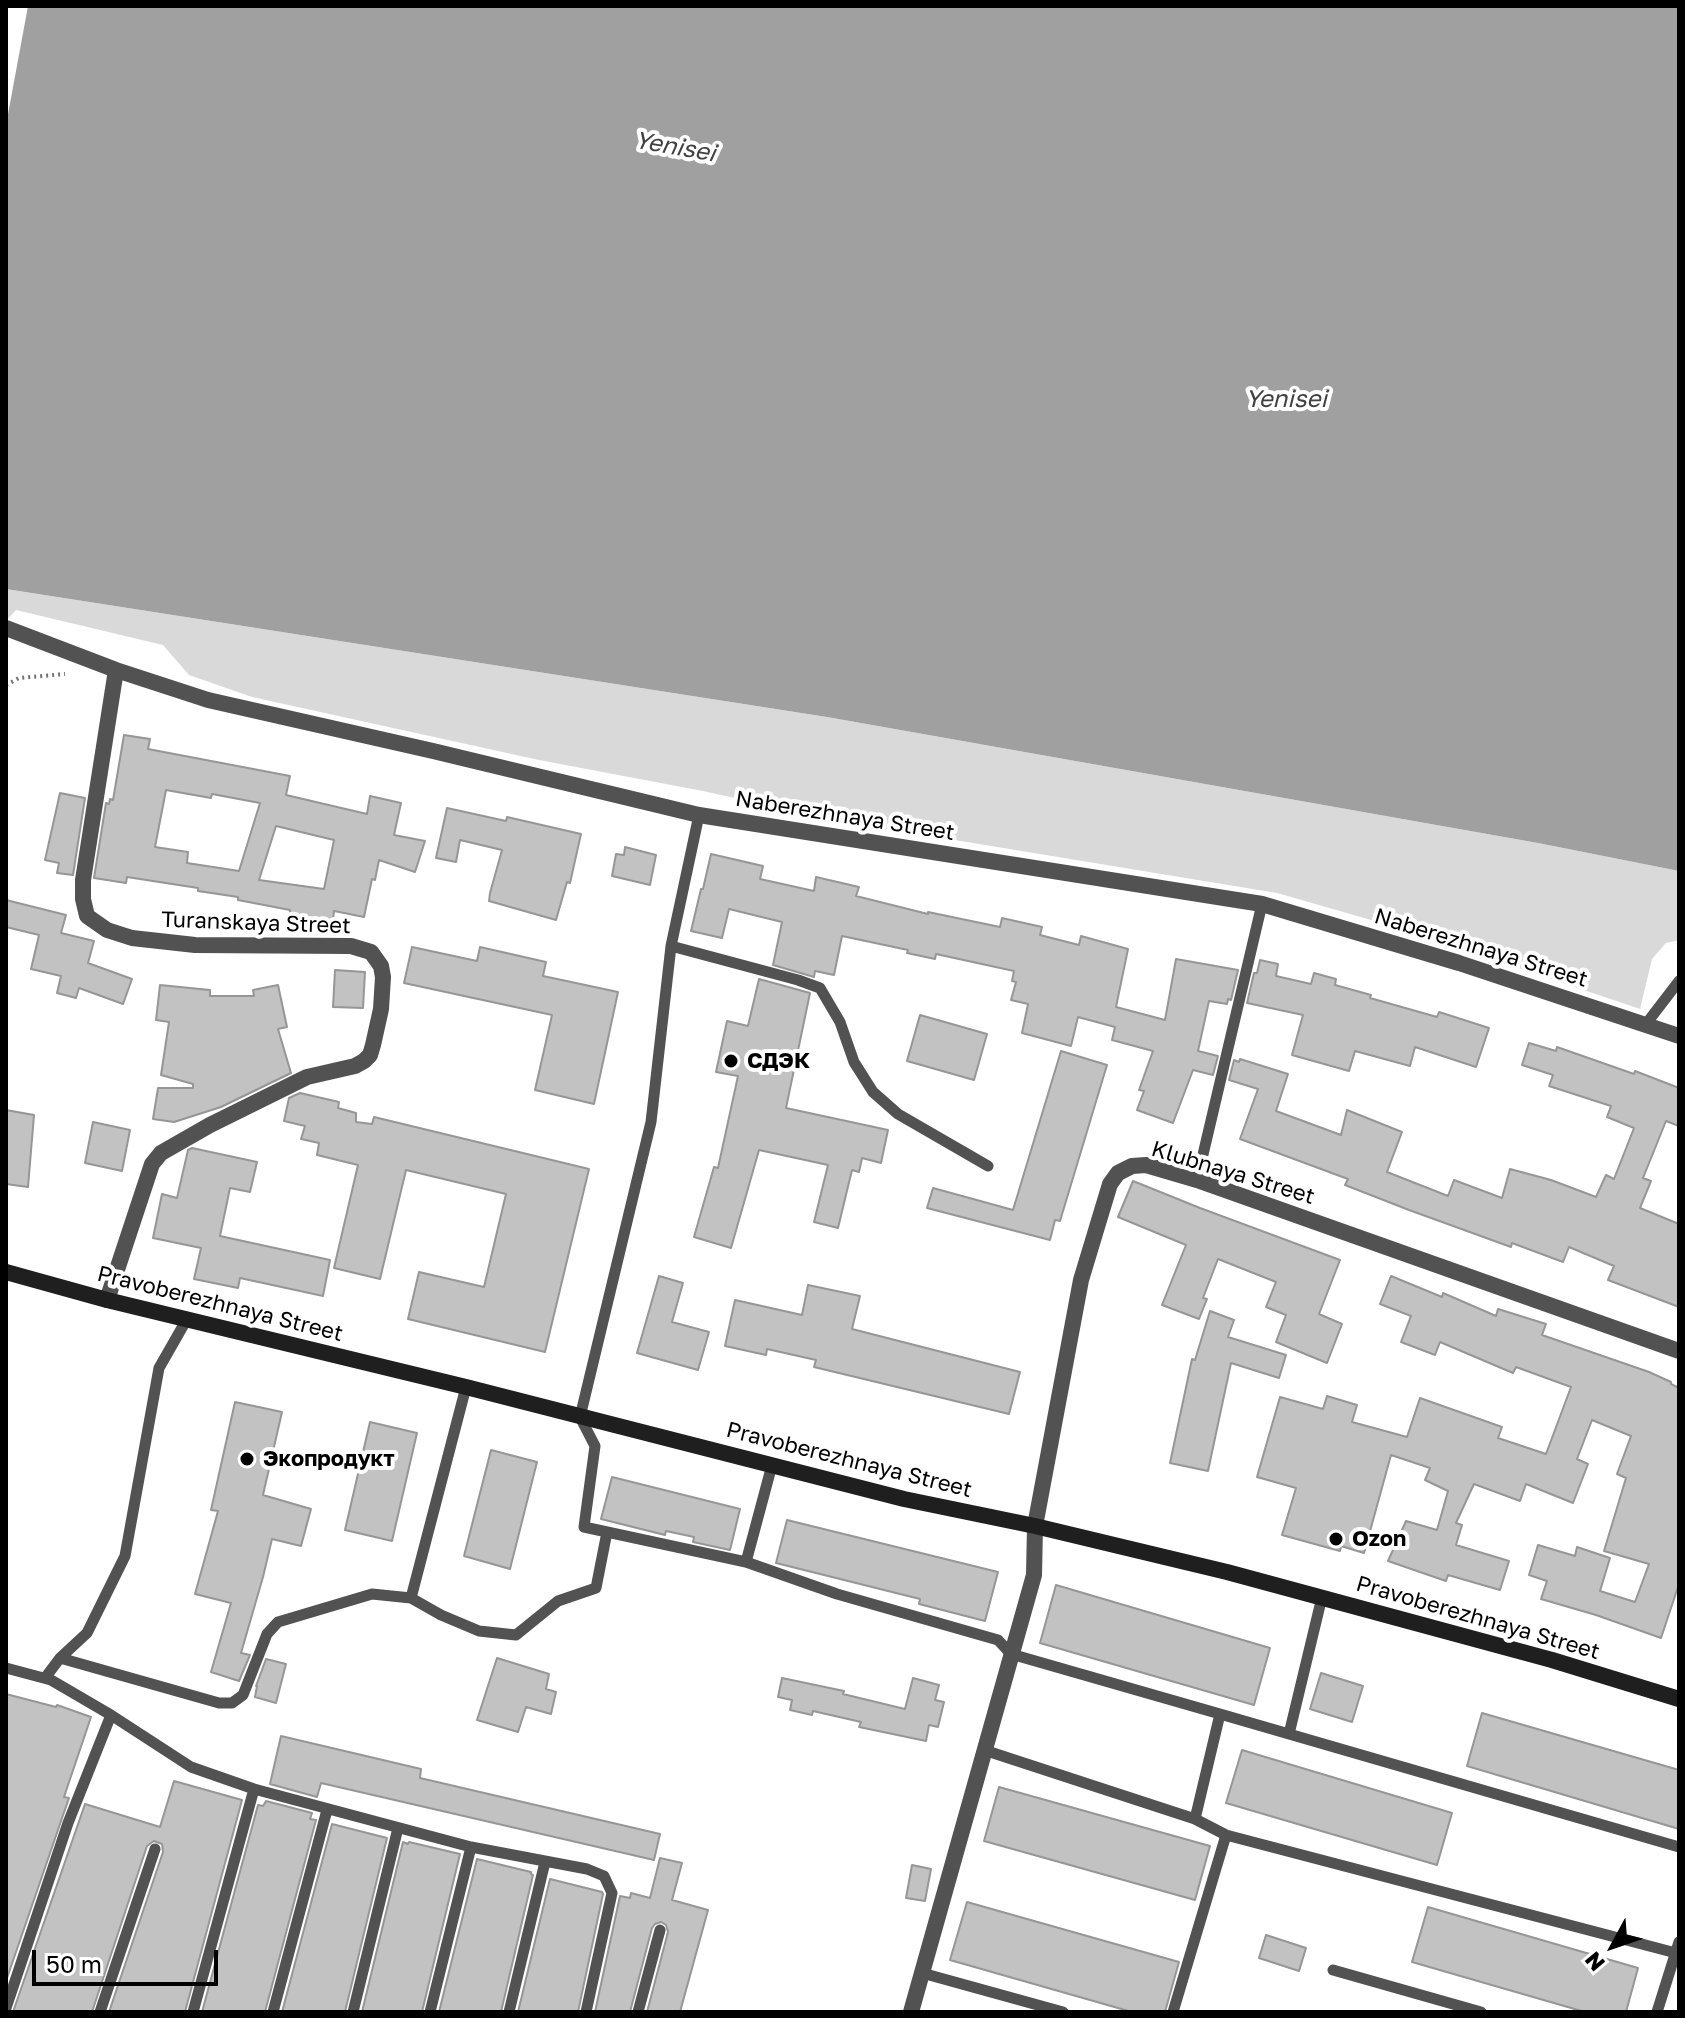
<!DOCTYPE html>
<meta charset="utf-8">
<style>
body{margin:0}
#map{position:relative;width:1685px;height:2018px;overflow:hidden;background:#fff;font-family:"Golos Text",sans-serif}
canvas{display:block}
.frame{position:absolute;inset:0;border:8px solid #000;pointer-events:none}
.north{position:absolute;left:1573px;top:1906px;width:80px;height:80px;-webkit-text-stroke:6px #fff;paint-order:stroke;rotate:230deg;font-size:22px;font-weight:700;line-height:32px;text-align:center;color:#000}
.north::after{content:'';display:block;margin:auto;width:28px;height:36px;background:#000;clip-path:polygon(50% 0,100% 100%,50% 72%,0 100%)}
.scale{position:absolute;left:32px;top:1950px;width:186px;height:36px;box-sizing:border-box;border:4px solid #000;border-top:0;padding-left:10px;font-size:24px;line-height:28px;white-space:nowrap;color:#000;-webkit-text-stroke:6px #fff;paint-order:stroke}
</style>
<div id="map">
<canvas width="1685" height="2018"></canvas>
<div class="frame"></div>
<div class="north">N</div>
<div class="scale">50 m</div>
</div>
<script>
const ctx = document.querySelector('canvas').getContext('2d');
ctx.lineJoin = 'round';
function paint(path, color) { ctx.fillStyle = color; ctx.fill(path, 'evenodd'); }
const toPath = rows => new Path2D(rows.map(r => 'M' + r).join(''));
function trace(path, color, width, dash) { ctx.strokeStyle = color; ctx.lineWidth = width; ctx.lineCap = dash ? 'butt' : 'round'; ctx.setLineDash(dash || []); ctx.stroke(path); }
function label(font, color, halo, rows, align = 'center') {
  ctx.font = font + ' "Golos Text",sans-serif'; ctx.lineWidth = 8; ctx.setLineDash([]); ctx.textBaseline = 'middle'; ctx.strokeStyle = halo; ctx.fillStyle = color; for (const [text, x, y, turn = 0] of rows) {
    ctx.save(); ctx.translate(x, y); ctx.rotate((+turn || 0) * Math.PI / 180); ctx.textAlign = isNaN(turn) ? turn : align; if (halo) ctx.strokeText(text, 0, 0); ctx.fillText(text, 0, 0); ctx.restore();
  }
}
paint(toPath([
 [6,589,827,717,1538,843,1679,871,1679,940,1666,943,1652,959,1640,1009,1406,930,1277,893,839,821,703,791,539,760,252,697,189,675,163,645,16,610,6,621]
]), '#d9d9d9');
paint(toPath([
 [6,6,1679,6,1679,871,1538,843,827,717,6,589]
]), '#a0a0a0');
paint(toPath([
 [6,6,28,6,6,125]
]), '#fff');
const building = toPath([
 [124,735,150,739,148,749,290,776,286,795,367,814,370,796,401,803,394,835,425,841,415,872,379,860,375,880,372,879,364,917,334,911,332,931,289,927,290,910,238,900,238,897,198,891,198,888,127,877,126,883,94,878,106,803,109,804,110,799,113,800,124,735],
 [166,790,211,798,212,794,260,803,239,871,187,863,188,852,155,847,166,790],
 [276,826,334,840,324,889,259,880,276,826],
 [60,793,85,798,73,875,57,873,59,863,45,860,60,793],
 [447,808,506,821,507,817,581,834,570,883,567,882,556,920,489,901,490,893,502,850,460,840,456,862,436,858,447,808],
 [625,847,656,855,650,885,612,876,616,854,624,855,625,847],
 [711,854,763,866,760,879,814,891,816,877,859,887,856,896,928,914,928,912,1000,927,1002,918,1042,927,1040,935,1079,945,1081,936,1128,949,1116,1007,1165,1020,1176,959,1238,970,1231,1000,1228,999,1227,1004,1209,1001,1198,1051,1218,1056,1213,1075,1193,1070,1173,1123,1137,1110,1144,1091,1139,1090,1153,1051,1112,1040,1115,1027,1078,1017,1071,1046,1022,1033,1028,1004,1011,1000,1016,982,1012,981,1014,971,936,954,935,959,907,953,908,950,842,936,834,975,815,971,814,977,773,965,782,922,729,909,722,938,691,931,701,889,703,889,711,854],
 [6,900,66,915,61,933,94,941,88,963,132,979,123,1004,79,988,76,998,57,993,61,976,31,969,39,935,6,927,6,900],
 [412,947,477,961,480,947,546,962,543,976,618,992,594,1104,535,1090,552,1015,404,983,412,947],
 [1260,960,1278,964,1276,976,1311,984,1314,973,1336,979,1335,985,1371,995,1370,998,1437,1017,1439,1012,1489,1028,1476,1067,1415,1047,1410,1066,1355,1051,1349,1071,1292,1055,1303,1015,1247,1003,1254,973,1257,973,1260,960],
 [335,970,365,972,363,1008,333,1007,335,970],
 [759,979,810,993,786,1108,888,1130,881,1163,862,1158,859,1172,852,1170,838,1228,814,1222,828,1165,759,1150,731,1248,694,1237,714,1167,718,1168,738,1076,716,1072,727,1021,748,1026,759,979],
 [160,985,210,990,210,996,254,996,253,990,278,985,287,1027,278,1029,291,1073,221,1107,174,1122,153,1119,158,1088,193,1088,193,1084,161,1075,169,1022,156,1020,160,985],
 [920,1015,987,1034,974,1080,907,1061,920,1015],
 [1529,1043,1556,1051,1557,1047,1634,1074,1635,1071,1679,1088,1679,1126,1666,1121,1643,1178,1651,1181,1640,1208,1679,1224,1679,1307,1608,1280,1614,1266,1569,1247,1563,1262,1512,1243,1511,1247,1409,1210,1345,1185,1348,1179,1240,1139,1258,1089,1229,1080,1234,1060,1239,1062,1240,1059,1288,1074,1276,1111,1341,1135,1347,1110,1402,1132,1387,1172,1448,1196,1454,1180,1502,1198,1510,1169,1551,1180,1596,1197,1606,1175,1614,1179,1634,1128,1607,1117,1611,1106,1549,1086,1553,1075,1522,1065,1529,1043],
 [1061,1051,1107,1065,1060,1221,1055,1220,1050,1240,927,1208,933,1188,1013,1210,1061,1051],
 [300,1093,339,1102,338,1108,356,1113,356,1122,372,1124,374,1117,589,1169,545,1352,408,1319,419,1272,484,1287,506,1194,406,1170,380,1279,334,1268,358,1165,317,1155,319,1143,301,1139,305,1126,284,1121,289,1098,300,1093],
 [6,1110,34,1115,28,1187,6,1184,6,1110],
 [93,1122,130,1130,122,1171,85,1163,93,1122],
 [192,1148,257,1162,250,1192,230,1188,220,1236,330,1260,323,1296,240,1278,238,1288,194,1279,201,1248,153,1238,162,1194,177,1198,188,1150,192,1148],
 [1133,1181,1200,1208,1340,1260,1319,1314,1342,1324,1327,1363,1276,1342,1286,1315,1266,1307,1276,1282,1218,1259,1203,1298,1207,1299,1199,1319,1162,1305,1186,1245,1118,1217,1133,1181],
 [659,1276,683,1283,672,1322,709,1332,698,1370,637,1353,659,1276],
 [1391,1276,1442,1297,1443,1293,1496,1316,1498,1309,1546,1324,1542,1335,1649,1372,1671,1382,1671,1384,1679,1388,1679,1584,1661,1638,1596,1615,1541,1599,1547,1581,1529,1575,1538,1545,1575,1556,1577,1547,1610,1558,1600,1591,1635,1602,1649,1564,1604,1551,1626,1478,1617,1474,1631,1436,1592,1420,1577,1459,1588,1464,1573,1503,1526,1484,1520,1501,1474,1484,1456,1523,1462,1525,1456,1545,1509,1561,1500,1590,1448,1575,1446,1581,1388,1561,1406,1521,1437,1530,1448,1491,1425,1480,1430,1468,1391,1455,1364,1553,1341,1546,1340,1551,1282,1535,1296,1488,1257,1477,1280,1397,1323,1409,1327,1396,1357,1405,1352,1422,1407,1437,1420,1398,1502,1427,1498,1438,1546,1454,1571,1387,1516,1367,1513,1373,1440,1342,1435,1355,1401,1342,1411,1316,1380,1304,1391,1276],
 [808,1285,860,1296,852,1329,1020,1372,1009,1414,814,1367,816,1360,767,1349,766,1355,725,1346,735,1300,802,1315,808,1285],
 [1210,1311,1234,1320,1228,1337,1286,1355,1279,1378,1231,1363,1208,1471,1170,1463,1192,1359,1195,1360,1210,1311],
 [235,1402,282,1412,263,1495,311,1509,301,1546,272,1539,263,1577,241,1653,250,1655,239,1681,211,1672,231,1603,195,1594,218,1511,211,1510,235,1402],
 [370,1422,417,1433,392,1541,345,1530,370,1422],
 [491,1450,537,1462,510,1569,464,1556,491,1450],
 [612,1477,740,1509,730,1550,693,1542,694,1537,666,1531,665,1535,601,1519,612,1477],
 [787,1520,998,1572,985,1621,919,1604,920,1599,776,1563,787,1520],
 [1056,1585,1270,1648,1254,1705,1040,1643,1056,1585],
 [497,1658,549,1674,546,1689,556,1692,551,1714,526,1707,518,1732,477,1720,497,1658],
 [266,1659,286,1664,276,1703,255,1697,257,1686,256,1686,266,1659],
 [1321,1673,1363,1686,1352,1722,1310,1709,1321,1673],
 [782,1678,844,1691,843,1694,905,1709,913,1678,939,1685,935,1700,944,1702,938,1727,929,1725,926,1741,859,1727,861,1722,813,1711,812,1715,790,1710,792,1700,778,1697,782,1678],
 [6,1694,56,1707,57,1705,91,1717,64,1797,69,1798,6,1981,6,1694],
 [1482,1713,1679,1770,1679,1829,1467,1766,1482,1713],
 [281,1736,421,1769,420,1778,660,1834,654,1860,321,1783,317,1797,270,1784,281,1736],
 [1242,1750,1452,1813,1437,1865,1226,1803,1242,1750],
 [174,1781,242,1800,185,2012,109,2012,163,1852,162,1844,154,1841,147,1846,92,2012,13,2012,85,1804,160,1827,174,1781],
 [999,1787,1210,1846,1195,1900,984,1841,999,1787],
 [266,1801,312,1813,310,1819,316,1820,265,2012,202,2012,258,1805,263,1806,266,1801],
 [332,1824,387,1838,345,2012,282,2012,332,1824],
 [403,1842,408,1844,409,1842,460,1854,422,2012,362,2012,403,1842],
 [660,1858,682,1863,672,1900,708,1910,680,2012,647,2012,668,1932,666,1925,661,1922,655,1924,652,1928,630,2012,595,2012,620,1896,630,1898,631,1893,650,1898,660,1858],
 [477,1859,531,1872,531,1874,533,1875,501,2012,439,2012,477,1859],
 [912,1865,931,1869,925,1901,906,1898,912,1865],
 [550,1879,602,1892,603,1894,578,2012,518,2012,550,1879],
 [967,1902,1179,1962,1165,2012,1132,2012,950,1960,967,1902],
 [1428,1907,1638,1968,1626,2012,1585,2012,1412,1962,1428,1907],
 [1266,1935,1306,1948,1299,1971,1259,1958,1266,1935]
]);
paint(building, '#c2c2c2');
trace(building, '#969696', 2);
trace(toPath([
 [6,685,19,678,65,674]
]), '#747474', 4, [2, 4]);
trace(toPath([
 [699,815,671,946,651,1122,580,1417,595,1446,584,1527,746,1562,837,1594,998,1640,1011,1654,1220,1714],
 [671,946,798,980,820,988,840,1022,854,1062,873,1092,898,1114,988,1166],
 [1646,1024,1679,981],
 [1197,1180,1262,904],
 [466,1387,411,1598,441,1615,479,1631,516,1635,558,1601,596,1588,607,1532],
 [746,1562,772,1465],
 [60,1658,219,1703,232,1703,243,1695,267,1634,278,1622,372,1594,411,1598],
 [6,1668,51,1680,111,1715,191,1767,254,1789,471,1847,587,1869,604,1876,612,1893,586,2012],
 [45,1678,60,1658,87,1633,125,1556,159,1368,187,1319],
 [1289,1734,1322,1597],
 [984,1750,1195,1819,1226,1835,1676,1953],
 [1195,1819,1220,1714,1679,1847],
 [1333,1970,1481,2012],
 [922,1973,1063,2012],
 [6,2008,68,1823,111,1715],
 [100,2012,155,1849],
 [193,2012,254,1789],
 [273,2012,327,1810],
 [353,2012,398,1828],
 [430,2012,471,1847],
 [509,2012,545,1862],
 [638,2012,660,1930],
 [1173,2012,1226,1835],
 [1657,2012,1679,1942]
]), '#525252', 11);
trace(toPath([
 [6,628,116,670,208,700,433,751,699,815,1262,904,1459,963,1679,1036],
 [107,1300,152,1164,161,1153,210,1125,307,1077,355,1066,364,1061,370,1055,373,1045,381,1009,383,977,381,966,371,952,351,946,195,945,132,938,107,930,87,916,83,899,83,880,116,670],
 [911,2012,1034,1575,1035,1526,1081,1280,1110,1184,1118,1173,1132,1166,1146,1165,1197,1180,1679,1351]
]), '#525252', 16);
trace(toPath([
 [6,1272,107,1300,466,1387,904,1499,1035,1526,1227,1572,1552,1660,1679,1699]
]), '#1f1f1f', 16);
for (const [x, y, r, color] of [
 [731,1061,8,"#000"],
 [247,1459,8,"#000"],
 [1336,1539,8,"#000"]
]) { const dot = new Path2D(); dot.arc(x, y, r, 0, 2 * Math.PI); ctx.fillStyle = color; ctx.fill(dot); trace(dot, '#fff', 3); }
label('22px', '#000', '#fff', [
 ["Naberezhnaya Street",845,816,9],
 ["Turanskaya Street",256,923,2],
 ["Naberezhnaya Street",1481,948,17],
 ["Klubnaya Street",1233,1173,17],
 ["Pravoberezhnaya Street",220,1304,14],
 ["Pravoberezhnaya Street",849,1460,14],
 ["Pravoberezhnaya Street",1478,1618,16]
]);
label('bold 22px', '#000', '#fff', [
 ["СДЭК",747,1061],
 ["Экопродукт",263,1459],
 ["Ozon",1352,1539]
], 'left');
label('italic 24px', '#414141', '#fff', [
 ["Yenisei",675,147,10],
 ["Yenisei",1286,399]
]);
</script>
